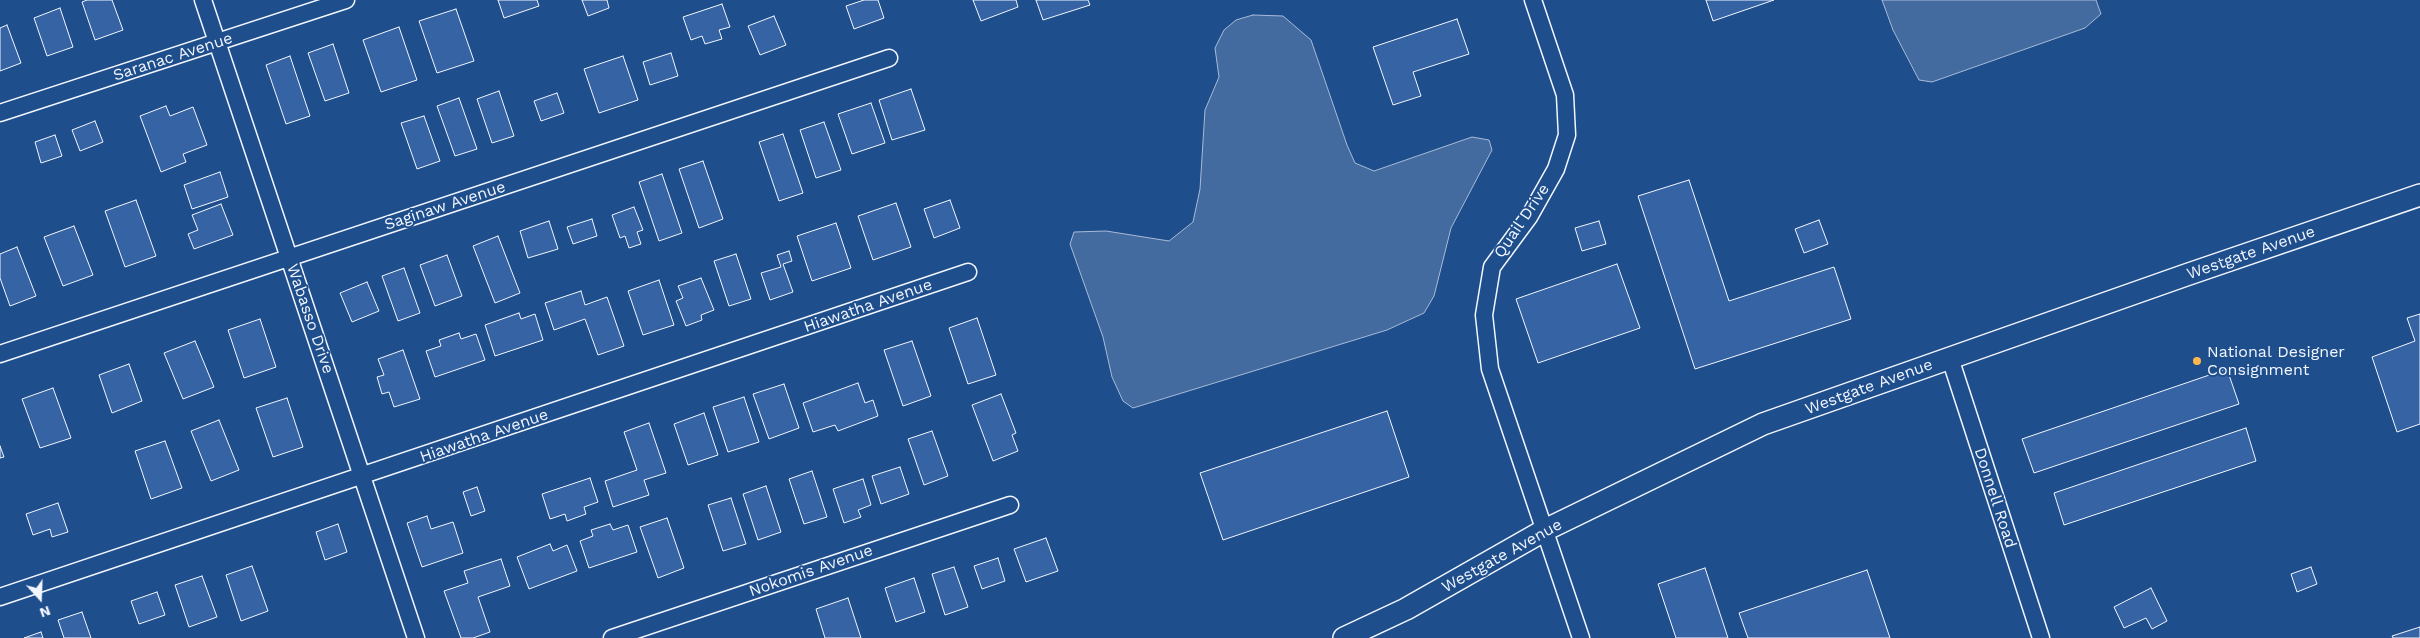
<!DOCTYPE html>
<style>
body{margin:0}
#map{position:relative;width:2420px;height:638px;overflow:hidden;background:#1f4e8c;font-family:"Work Sans",sans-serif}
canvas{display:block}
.north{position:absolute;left:15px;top:573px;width:50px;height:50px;-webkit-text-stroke:4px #1f4e8c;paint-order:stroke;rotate:160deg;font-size:14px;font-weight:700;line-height:20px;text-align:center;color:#f2f6ff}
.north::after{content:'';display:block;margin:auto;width:18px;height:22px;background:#f2f6ff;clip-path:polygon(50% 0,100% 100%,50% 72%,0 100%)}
</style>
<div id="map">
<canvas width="2420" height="638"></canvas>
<div class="north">N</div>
</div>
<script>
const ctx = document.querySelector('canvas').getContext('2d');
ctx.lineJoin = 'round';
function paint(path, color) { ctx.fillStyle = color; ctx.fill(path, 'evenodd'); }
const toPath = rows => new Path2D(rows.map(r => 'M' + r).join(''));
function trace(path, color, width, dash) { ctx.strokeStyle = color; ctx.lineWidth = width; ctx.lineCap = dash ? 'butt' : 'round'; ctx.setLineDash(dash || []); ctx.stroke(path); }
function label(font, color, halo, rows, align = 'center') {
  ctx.font = font + ' "Work Sans",sans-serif'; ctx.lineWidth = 4; ctx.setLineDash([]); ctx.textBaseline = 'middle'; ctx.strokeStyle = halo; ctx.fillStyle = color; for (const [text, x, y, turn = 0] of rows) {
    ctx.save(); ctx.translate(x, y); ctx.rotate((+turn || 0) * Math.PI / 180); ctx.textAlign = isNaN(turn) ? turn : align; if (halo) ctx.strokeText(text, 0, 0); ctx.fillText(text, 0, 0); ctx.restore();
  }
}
const water = toPath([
 [1882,0,2096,0,2101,14,2085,28,1932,82,1919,80,1893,30,1882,0],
 [1253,15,1283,16,1311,40,1347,145,1355,163,1374,171,1472,137,1489,140,1492,150,1451,228,1434,296,1424,313,1387,330,1133,408,1123,401,1112,377,1103,337,1070,244,1074,232,1106,231,1169,241,1193,222,1200,189,1205,110,1219,77,1215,48,1224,30,1236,20,1253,15]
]);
paint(water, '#446ba0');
trace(water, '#a8bbd7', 1);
const building = toPath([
 [87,0,112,0,123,30,95,40,82,2,87,0],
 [498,0,537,0,539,6,504,18,498,0],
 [582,0,607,0,609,8,588,16,582,0],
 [864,0,878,0,884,18,854,29,846,6,864,0],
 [973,0,1016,0,1018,7,981,21,973,0],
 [1036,0,1088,0,1090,5,1043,20,1036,0],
 [1706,0,1774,0,1713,21,1706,0],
 [722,4,730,27,719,30,722,39,705,44,702,36,691,40,683,17,722,4],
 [60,8,73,47,47,56,34,18,60,8],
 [456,9,474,61,437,73,419,21,456,9],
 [774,16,786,45,760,55,748,26,774,16],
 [1457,19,1469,54,1413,72,1421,96,1393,105,1373,47,1457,19],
 [7,25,21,63,0,71,0,28,7,25],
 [399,27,417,80,381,92,363,40,399,27],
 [333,44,349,93,325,101,308,53,333,44],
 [671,53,678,76,650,85,643,62,671,53],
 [290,56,310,116,286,124,266,65,290,56],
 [623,56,638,100,599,113,584,69,623,56],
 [911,89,925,130,892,140,879,100,911,89],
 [499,91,514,136,492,143,477,99,499,91],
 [557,93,564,113,541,121,534,101,557,93],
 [459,98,477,149,455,156,437,106,459,98],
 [871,103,885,143,852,154,838,114,871,103],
 [166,106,170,116,193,107,207,145,183,154,186,162,161,172,140,116,166,106],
 [424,116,440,161,417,169,401,123,424,116],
 [95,121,103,142,80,151,72,130,95,121],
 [824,122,841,170,816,178,800,130,824,122],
 [783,134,803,193,779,201,759,142,783,134],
 [55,135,62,156,41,163,35,142,55,135],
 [703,161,723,219,699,228,679,169,703,161],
 [220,172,228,197,192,209,184,185,220,172],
 [662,174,682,233,659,241,639,182,662,174],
 [1689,180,1729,301,1834,267,1851,319,1695,369,1638,196,1689,180],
 [136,200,156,256,125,267,105,211,136,200],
 [950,200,960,228,934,238,924,209,950,200],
 [896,203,911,247,873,260,858,216,896,203],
 [221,204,233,235,194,249,188,234,198,230,192,215,221,204],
 [634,207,643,230,637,232,641,244,629,248,625,236,620,238,612,215,634,207],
 [592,219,597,236,573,244,567,227,592,219],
 [1819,220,1828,244,1804,253,1795,229,1819,220],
 [549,221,558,249,528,258,520,231,549,221],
 [1599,221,1606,244,1582,251,1575,228,1599,221],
 [836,223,851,268,812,281,797,236,836,223],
 [74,226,93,275,63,286,44,237,74,226],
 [498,236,520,293,495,303,473,246,498,236],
 [17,247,36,296,10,306,0,278,0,254,17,247],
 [789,251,792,261,783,264,793,292,770,300,761,273,781,267,777,255,789,251],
 [736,254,751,299,729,306,714,261,736,254],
 [447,255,462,296,435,306,420,265,447,255],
 [1617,264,1640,328,1538,363,1516,299,1617,264],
 [404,268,420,313,398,321,382,276,404,268],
 [701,278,714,310,701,315,702,320,686,326,676,301,683,298,678,286,701,278],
 [659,280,674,325,643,335,628,291,659,280],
 [367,282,379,311,352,322,340,293,367,282],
 [581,291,585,305,607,297,624,346,598,355,585,319,554,330,545,303,581,291],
 [519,313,521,319,535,314,543,340,495,356,485,325,519,313],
 [2420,314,2420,424,2397,432,2372,357,2415,341,2407,318,2420,314],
 [977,318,996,375,968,384,949,328,977,318],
 [260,319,276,367,244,378,228,330,260,319],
 [459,333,461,339,476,334,485,360,435,377,426,351,441,346,439,340,459,333],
 [195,341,214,387,183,399,164,353,195,341],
 [912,341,931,396,903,406,884,350,912,341],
 [403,350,420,399,394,407,389,392,382,394,377,377,384,375,378,359,403,350],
 [129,364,142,401,112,413,99,375,129,364],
 [2227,369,2239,404,2034,473,2022,439,2227,369],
 [858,383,865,403,873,400,878,416,838,431,835,425,813,432,803,403,858,383],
 [784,384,799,428,769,439,753,394,784,384],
 [53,388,71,438,40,448,22,399,53,388],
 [1001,394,1016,433,1012,435,1018,451,993,461,972,405,1001,394],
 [744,397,759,442,728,452,713,407,744,397],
 [287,398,303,447,273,457,256,408,287,398],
 [1387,411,1409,477,1223,540,1200,473,1387,411],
 [704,413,718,455,688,465,674,424,704,413],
 [219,420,239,470,211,481,191,431,219,420],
 [649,423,666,473,644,480,649,495,613,507,605,481,637,470,624,432,649,423],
 [2246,428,2256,461,2064,525,2054,493,2246,428],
 [932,431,948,476,924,485,908,439,932,431],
 [165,441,182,488,151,499,135,451,165,441],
 [0,446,4,457,0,458,0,446],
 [900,467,909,494,881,504,872,476,900,467],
 [812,471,827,517,804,524,789,479,812,471],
 [590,478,598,502,584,507,586,514,567,521,565,514,550,519,542,494,590,478],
 [863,479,871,505,858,510,861,517,844,523,833,489,863,479],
 [766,486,781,532,758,540,743,494,766,486],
 [477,487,485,511,471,516,463,492,477,487],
 [731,498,746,544,723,551,708,505,731,498],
 [58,503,68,532,52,537,50,529,33,535,26,514,58,503],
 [427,516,431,529,453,522,463,553,422,567,407,523,427,516],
 [667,518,684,568,658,578,640,527,667,518],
 [338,524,347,552,325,560,316,532,338,524],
 [610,524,613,530,628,525,637,552,589,568,580,541,593,536,591,530,610,524],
 [1046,538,1058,571,1026,582,1014,549,1046,538],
 [550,544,553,551,567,545,577,571,529,589,517,557,550,544],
 [998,558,1005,581,982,589,974,566,998,558],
 [501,559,510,586,478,597,490,632,473,638,461,638,444,591,468,583,464,571,501,559],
 [252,566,268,611,241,621,226,575,252,566],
 [954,567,968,607,945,615,932,574,954,567],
 [2311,567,2317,584,2297,592,2291,574,2311,567],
 [1705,568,1728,638,1676,638,1658,584,1705,568],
 [1867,570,1890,638,1748,638,1739,613,1867,570],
 [202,576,217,617,189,627,175,585,202,576],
 [914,578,925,612,896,622,885,588,914,578],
 [2151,588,2167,621,2152,629,2146,618,2124,628,2114,607,2151,588],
 [157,592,165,615,139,624,131,601,157,592],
 [848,598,861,638,825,638,816,609,848,598],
 [82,612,91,638,64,638,58,620,82,612],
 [2420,627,2420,638,2393,638,2392,636,2420,627],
 [41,632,43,638,24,638,41,632]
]);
paint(building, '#3563a3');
trace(building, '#f2f6ff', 1);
const minor = toPath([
 [203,0,416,638],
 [1533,0,1565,95,1567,135,1556,169,1529,217,1492,267,1484,315,1490,369,1581,638],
 [0,113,346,0],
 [0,354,889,58],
 [1950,358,2041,638],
 [0,597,968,272],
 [612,638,1010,505]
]);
const tertiary = toPath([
 [1344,638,1406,609,1545,530,1763,424,2186,275,2420,195]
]);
trace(minor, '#f2f6ff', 19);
trace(tertiary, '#f2f6ff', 24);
trace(minor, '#1f4e8c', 16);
trace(tertiary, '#1f4e8c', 21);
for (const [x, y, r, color] of [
 [2197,361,5,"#ffb74d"]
]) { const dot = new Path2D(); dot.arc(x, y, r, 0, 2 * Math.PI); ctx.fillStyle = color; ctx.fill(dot); trace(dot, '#1f4e8c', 2); }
label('16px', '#f2f6ff', '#1f4e8c', [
 ["Saranac Avenue",173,57,-18],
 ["Saginaw Avenue",445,206,-18],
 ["Quail Drive",1522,221,-56],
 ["Westgate Avenue",2251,253,-19],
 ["Hiawatha Avenue",868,306,-19],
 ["Wabasso Drive",310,319,71],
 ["Westgate Avenue",1869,387,-20],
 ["Hiawatha Avenue",484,436,-19],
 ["Donnell Road",1995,498,72],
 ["Westgate Avenue",1502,556,-29],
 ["Nokomis Avenue",811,571,-19]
]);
label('16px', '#f2f6ff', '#1f4e8c', [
 ["National Designer",2207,352],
 ["Consignment",2207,370]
], 'left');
</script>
